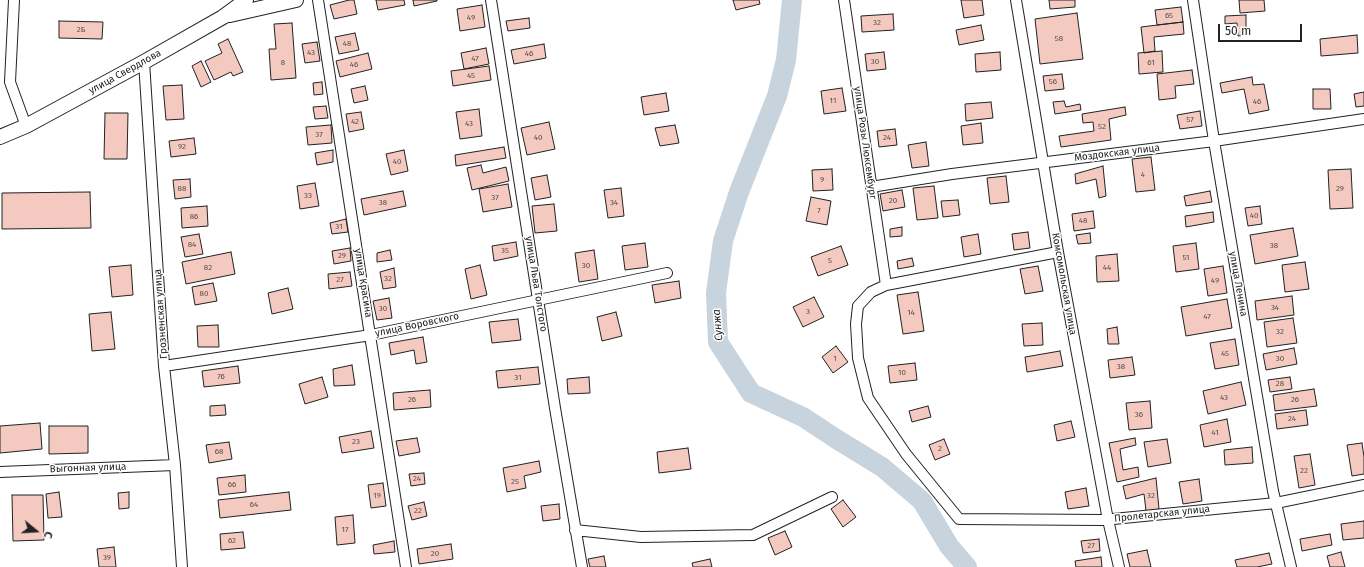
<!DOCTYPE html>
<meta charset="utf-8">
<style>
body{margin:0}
#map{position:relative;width:1364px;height:567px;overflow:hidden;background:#fff;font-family:"Fira Sans",sans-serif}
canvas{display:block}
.north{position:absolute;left:16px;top:511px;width:40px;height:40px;-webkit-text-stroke:3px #fff;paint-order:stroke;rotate:108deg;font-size:11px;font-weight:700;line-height:16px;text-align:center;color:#222}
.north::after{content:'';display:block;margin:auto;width:14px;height:18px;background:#222;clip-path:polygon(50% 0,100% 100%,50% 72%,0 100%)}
.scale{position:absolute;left:1218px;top:24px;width:84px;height:18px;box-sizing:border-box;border:2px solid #222;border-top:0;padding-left:5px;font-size:12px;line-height:14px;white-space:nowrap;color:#222;-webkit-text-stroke:3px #fff;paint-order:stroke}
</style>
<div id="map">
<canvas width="1364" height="567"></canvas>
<div class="north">С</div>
<div class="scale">50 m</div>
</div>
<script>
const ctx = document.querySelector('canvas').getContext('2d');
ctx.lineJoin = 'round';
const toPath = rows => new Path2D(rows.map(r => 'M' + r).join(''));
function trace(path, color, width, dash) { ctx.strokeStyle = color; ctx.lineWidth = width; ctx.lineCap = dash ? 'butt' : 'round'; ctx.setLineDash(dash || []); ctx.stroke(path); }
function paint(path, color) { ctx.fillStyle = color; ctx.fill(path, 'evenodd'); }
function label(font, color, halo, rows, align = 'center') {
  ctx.font = font + ' "Fira Sans",sans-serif'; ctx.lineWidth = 3; ctx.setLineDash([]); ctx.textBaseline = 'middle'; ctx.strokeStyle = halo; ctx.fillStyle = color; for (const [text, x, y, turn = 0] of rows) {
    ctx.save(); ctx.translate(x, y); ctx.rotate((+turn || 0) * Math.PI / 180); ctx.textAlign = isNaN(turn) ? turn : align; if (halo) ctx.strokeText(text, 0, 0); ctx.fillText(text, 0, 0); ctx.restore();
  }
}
trace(toPath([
 [792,0,786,60,777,96,739,192,723,241,716,293,718,342,751,393,803,417,838,440,882,467,922,501,949,546,967,567]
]), '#c7d3dd', 20);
const building = toPath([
 [349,0,354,0,357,14,334,19,330,5,349,0],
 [376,0,404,0,405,5,378,10,376,0],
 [413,0,437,0,437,1,414,6,413,0],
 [733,0,759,0,760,4,736,10,733,0],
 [961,0,982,0,984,15,964,18,961,0],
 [1049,0,1075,0,1075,7,1050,9,1049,0],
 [1239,0,1264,0,1265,11,1240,13,1239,0],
 [482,5,485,27,460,31,457,9,482,5],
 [1181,7,1183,22,1157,25,1155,10,1181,7],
 [1077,13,1083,59,1040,64,1035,19,1077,13],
 [893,14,894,30,862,32,861,16,893,14],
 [1246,15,1246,35,1238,36,1237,23,1225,24,1225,16,1246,15],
 [529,18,530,28,508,31,506,21,529,18],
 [59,21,103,22,102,39,59,38,59,21],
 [1183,22,1184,34,1154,37,1155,51,1144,53,1141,27,1183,22],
 [292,23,296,78,271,80,269,49,276,49,274,24,292,23],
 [981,25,984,40,959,45,956,30,981,25],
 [355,33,359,50,339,54,335,37,355,33],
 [1357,35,1358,53,1321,56,1320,39,1357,35],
 [228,39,243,72,233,76,231,72,214,80,205,61,222,53,218,44,228,39],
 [317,42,320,61,305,63,302,44,317,42],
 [544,44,546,58,514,64,511,50,544,44],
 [486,48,489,64,464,69,461,53,486,48],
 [1162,51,1163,72,1139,74,1138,53,1162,51],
 [884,52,886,69,867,71,865,54,884,52],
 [1000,52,1001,70,976,72,975,54,1000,52],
 [368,53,372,69,340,77,336,61,368,53],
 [201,61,211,82,201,87,192,66,201,61],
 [489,66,491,80,453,86,451,71,489,66],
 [1192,70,1194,84,1175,86,1176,98,1159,100,1157,74,1192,70],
 [1062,74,1064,89,1045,91,1043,76,1062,74],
 [1252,77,1253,85,1264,84,1269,110,1249,114,1244,89,1222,93,1220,83,1252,77],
 [322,82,323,94,314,95,313,83,322,82],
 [182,85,184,119,166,120,163,86,182,85],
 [365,86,368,100,354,103,351,89,365,86],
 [842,88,846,111,824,114,821,91,842,88],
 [1313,89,1330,89,1331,109,1313,109,1313,89],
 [1364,92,1364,106,1356,107,1354,94,1364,92],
 [666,93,669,111,644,115,641,97,666,93],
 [1064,101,1066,107,1080,104,1081,110,1055,114,1053,102,1064,101],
 [991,102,993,118,966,121,965,104,991,102],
 [326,106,328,118,315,119,313,107,326,106],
 [1125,107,1126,115,1109,119,1111,140,1061,147,1059,136,1094,131,1093,122,1083,123,1082,114,1125,107],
 [479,109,482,136,460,139,456,112,479,109],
 [1200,111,1202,126,1180,129,1177,115,1200,111],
 [361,112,364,129,349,132,346,114,361,112],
 [105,113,128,113,127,159,104,159,105,113],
 [549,122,555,149,527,155,521,128,549,122],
 [981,123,983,143,963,145,961,126,981,123],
 [331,125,332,143,308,145,306,127,331,125],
 [675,125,679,143,660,146,655,128,675,125],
 [895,129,897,145,879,147,877,131,895,129],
 [194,138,196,154,171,157,169,141,194,138],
 [926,142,929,166,912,168,908,145,926,142],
 [504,147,506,158,456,166,455,155,504,147],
 [333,150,333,162,317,165,315,153,333,150],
 [404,150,408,171,391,175,386,154,404,150],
 [1151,157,1155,190,1136,192,1132,159,1151,157],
 [481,165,483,173,506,167,509,181,472,190,467,168,481,165],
 [1103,166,1106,196,1099,198,1096,179,1076,184,1075,174,1103,166],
 [832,169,833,190,813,191,812,170,832,169],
 [1351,169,1353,208,1330,209,1328,170,1351,169],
 [547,175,551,197,535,200,531,178,547,175],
 [1006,176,1009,202,990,204,987,178,1006,176],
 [190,179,191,197,175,199,173,180,190,179],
 [315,183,319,206,300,209,297,186,315,183],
 [508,184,512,207,483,212,479,189,508,184],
 [934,186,938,218,917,220,913,188,934,186],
 [621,188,624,216,608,218,604,190,621,188],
 [902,190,905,207,883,211,880,194,902,190],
 [403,191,406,206,364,215,361,199,403,191],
 [1210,191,1212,202,1186,206,1184,196,1210,191],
 [90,192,91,228,2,229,2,193,90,192],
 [811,197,831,201,827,225,806,221,811,197],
 [958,200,960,215,943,217,941,201,958,200],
 [554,204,557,231,535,233,532,206,554,204],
 [207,206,208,226,182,228,181,208,207,206],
 [1260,206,1262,224,1248,226,1245,208,1260,206],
 [1093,211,1095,228,1074,231,1072,214,1093,211],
 [1213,212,1214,222,1186,227,1185,216,1213,212],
 [346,219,348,232,332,234,330,223,346,219],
 [902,227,902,236,890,237,890,229,902,227],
 [1293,228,1298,256,1255,264,1250,235,1293,228],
 [1028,232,1030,248,1014,250,1012,234,1028,232],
 [1090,233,1091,243,1078,244,1076,235,1090,233],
 [199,234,203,254,185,257,181,237,199,234],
 [978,234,981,254,964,257,961,237,978,234],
 [516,242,518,256,494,261,492,246,516,242],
 [645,243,648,267,625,270,622,246,645,243],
 [1196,243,1199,269,1176,272,1173,246,1196,243],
 [841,246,848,265,818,276,811,257,841,246],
 [350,248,351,261,334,264,332,251,350,248],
 [390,250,392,260,377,262,377,253,390,250],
 [594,250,598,279,579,282,575,253,594,250],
 [231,252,235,274,186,284,182,262,231,252],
 [1117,254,1119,281,1097,282,1096,256,1117,254],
 [912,258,914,266,898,269,897,261,912,258],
 [1305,262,1309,289,1285,292,1282,265,1305,262],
 [131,265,133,295,112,297,109,267,131,265],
 [480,265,487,295,471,299,465,269,480,265],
 [1038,266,1043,291,1025,294,1020,269,1038,266],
 [1223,266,1227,293,1208,296,1204,269,1223,266],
 [394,268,396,287,383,289,380,272,394,268],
 [350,272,352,286,329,289,328,274,350,272],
 [679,281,681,298,655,303,652,285,679,281],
 [213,283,217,301,195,305,192,287,213,283],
 [288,288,293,309,272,314,268,293,288,288],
 [918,292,924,331,903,334,897,295,918,292],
 [1292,296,1294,315,1257,320,1255,301,1292,296],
 [814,297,824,317,803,327,793,307,814,297],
 [389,298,392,318,377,320,373,301,389,298],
 [1227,299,1232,328,1186,336,1181,307,1227,299],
 [111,312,115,349,92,351,89,314,111,312],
 [616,312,622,336,602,341,597,317,616,312],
 [1293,318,1297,343,1267,347,1264,322,1293,318],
 [518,319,521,340,492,343,489,322,518,319],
 [1042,323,1043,345,1024,346,1022,324,1042,323],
 [218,325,219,347,198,347,197,326,218,325],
 [1117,327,1119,344,1108,344,1107,329,1117,327],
 [423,337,427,362,416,364,414,350,391,355,389,343,423,337],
 [1235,339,1239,365,1215,369,1210,343,1235,339],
 [836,346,848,362,833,373,822,357,836,346],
 [1294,348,1297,364,1266,370,1263,354,1294,348],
 [1060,351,1063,366,1027,372,1025,357,1060,351],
 [1132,357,1135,375,1110,378,1108,360,1132,357],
 [915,363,917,380,890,383,888,366,915,363],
 [352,365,355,385,334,386,333,369,352,365],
 [238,366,240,383,204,387,202,371,238,366],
 [538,367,540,384,498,388,496,371,538,367],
 [322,377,328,397,305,404,299,384,322,377],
 [589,377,590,393,568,394,567,379,589,377],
 [1290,377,1292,389,1270,392,1268,380,1290,377],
 [1241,382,1246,405,1208,414,1203,391,1241,382],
 [1314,389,1317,406,1275,411,1273,395,1314,389],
 [430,390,431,407,394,410,393,393,430,390],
 [1150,401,1152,428,1129,430,1126,403,1150,401],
 [225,405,226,415,210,416,210,406,225,405],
 [928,406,931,417,912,422,909,411,928,406],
 [1306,410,1308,425,1277,429,1275,414,1306,410],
 [1227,419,1231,442,1204,447,1200,425,1227,419],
 [1071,421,1075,437,1057,441,1054,425,1071,421],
 [40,423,42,449,0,453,0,426,40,423],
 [49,426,88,426,88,453,49,454,49,426],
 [371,431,374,448,342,453,339,437,371,431],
 [417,438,420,452,399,456,396,441,417,438],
 [1135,438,1136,445,1120,449,1123,470,1138,467,1139,477,1117,482,1109,443,1135,438],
 [944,439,950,454,935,460,929,445,944,439],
 [1167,439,1171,463,1148,467,1144,442,1167,439],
 [229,442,232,459,209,463,206,445,229,442],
 [1362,443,1364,457,1364,474,1352,476,1347,445,1362,443],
 [1252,447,1253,463,1225,465,1224,450,1252,447],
 [688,448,691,469,659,473,657,452,688,448],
 [1310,454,1315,485,1299,488,1294,456,1310,454],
 [539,461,541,472,524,476,526,488,507,492,503,468,539,461],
 [424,473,425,484,411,486,409,474,424,473],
 [245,475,246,492,219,495,217,478,245,475],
 [1156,478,1159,509,1146,511,1144,494,1126,499,1123,486,1156,478],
 [1199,479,1202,501,1183,504,1179,482,1199,479],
 [383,483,386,506,371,508,368,485,383,483],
 [1086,488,1089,506,1068,509,1065,492,1086,488],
 [59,492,62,517,48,518,46,494,59,492],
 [129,492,129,508,119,509,118,493,129,492],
 [289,492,291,510,220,518,218,500,289,492],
 [12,495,43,495,44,540,13,541,12,495],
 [843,500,856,517,843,527,831,509,843,500],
 [424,502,427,516,412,520,408,506,424,502],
 [559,504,560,519,543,521,541,506,559,504],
 [353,515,355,543,337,545,335,517,353,515],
 [1364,521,1364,538,1343,540,1341,524,1364,521],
 [785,531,792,547,775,555,768,538,785,531],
 [243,532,245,548,221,550,220,534,243,532],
 [1330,534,1332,545,1302,551,1300,539,1330,534],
 [1099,539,1100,551,1083,553,1081,541,1099,539],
 [394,541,395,552,374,554,373,545,394,541],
 [451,544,453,559,419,564,417,549,451,544],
 [114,547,116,567,99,567,97,549,114,547],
 [1147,550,1151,567,1130,567,1127,554,1147,550],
 [1341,552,1345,567,1330,567,1327,556,1341,552],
 [1269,553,1272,564,1257,567,1237,567,1235,560,1269,553],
 [604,556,606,567,590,567,588,559,604,556],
 [1101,557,1102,567,1076,567,1075,561,1101,557],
 [710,559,712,567,693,567,692,563,710,559]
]);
paint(building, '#f3c9c0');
trace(building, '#222', 1);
const street = toPath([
 [14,0,10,82,26,126],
 [318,0,406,567],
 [491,0,555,408,582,567],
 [844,0,886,285],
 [1016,0,1058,252,1108,520,1119,567],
 [1193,0,1214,141,1273,491,1291,567],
 [144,62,164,366,175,465,182,567],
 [871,187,952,174,1214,141,1364,119],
 [1058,252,886,285,871,292,858,306,856,324,858,358,868,398,906,454,959,519,1103,520,1276,503,1364,485],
 [164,366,371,335,667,273],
 [0,472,175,465],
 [575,530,641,537,753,535,832,497]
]);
const secondary = toPath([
 [230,15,296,0],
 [0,137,26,126,144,62,223,17,246,0]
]);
trace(street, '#222', 12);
trace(secondary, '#222', 16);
trace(street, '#fff', 10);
trace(secondary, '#fff', 14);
label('8px', '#564c4a', null, [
 ["65",1169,16],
 ["49",471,18],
 ["32",877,23],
 ["2Б",81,30],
 ["58",1059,39],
 ["48",347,44],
 ["43",311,53],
 ["46",529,54],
 ["47",475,59],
 ["30",875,62],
 ["8",283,63],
 ["61",1151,63],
 ["46",354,65],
 ["45",471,76],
 ["56",1053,82],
 ["11",833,101],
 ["46",1257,102],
 ["57",1190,120],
 ["42",355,122],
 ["43",469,124],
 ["52",1102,127],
 ["37",319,135],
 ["40",538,138],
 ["24",887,138],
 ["92",182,147],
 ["40",397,162],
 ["4",1143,175],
 ["9",822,180],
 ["88",182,189],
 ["29",1340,189],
 ["33",308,196],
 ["37",495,198],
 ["20",893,201],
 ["38",383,203],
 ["34",614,203],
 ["7",819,211],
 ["40",1254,216],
 ["86",194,217],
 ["48",1083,221],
 ["31",339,227],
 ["84",192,245],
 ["38",1274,246],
 ["35",505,251],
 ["29",342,256],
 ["51",1186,258],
 ["5",830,261],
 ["30",586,266],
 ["82",208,268],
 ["44",1107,268],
 ["32",388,279],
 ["27",340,280],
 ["49",1215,281],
 ["80",204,294],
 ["34",1275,308],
 ["30",383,309],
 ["3",808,312],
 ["14",911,313],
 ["47",1207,317],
 ["32",1280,332],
 ["45",1225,354],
 ["1",835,359],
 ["30",1280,359],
 ["38",1121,367],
 ["10",902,373],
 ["76",221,377],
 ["31",518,378],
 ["28",1280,384],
 ["43",1224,398],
 ["26",412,400],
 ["26",1295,400],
 ["36",1139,415],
 ["24",1292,419],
 ["41",1215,433],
 ["23",356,442],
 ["2",940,449],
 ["68",219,452],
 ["22",1304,471],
 ["24",417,479],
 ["25",515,482],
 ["66",232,485],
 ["19",377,496],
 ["32",1151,496],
 ["64",254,505],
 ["22",418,511],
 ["17",345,530],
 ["62",232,541],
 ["27",1091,546],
 ["20",435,554],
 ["39",107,558]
]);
label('10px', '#222', '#fff', [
 ["улица Свердлова",125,72,-29],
 ["улица Розы Люксембург",865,143,82],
 ["Моздокская улица",1117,153,-7],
 ["улица Красина",363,283,81],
 ["улица Льва Толстого",536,284,81],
 ["Комсомольская улица",1064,284,80],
 ["улица Ленина",1238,284,80],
 ["Грозненская улица",161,314,-94],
 ["улица Воровского",417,325,-12],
 ["Выгонная улица",88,468,-2],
 ["Пролетарская улица",1162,514,-6]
]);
label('italic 11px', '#222', '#fff', [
 ["Сунжа",718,325,-95]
]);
</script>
